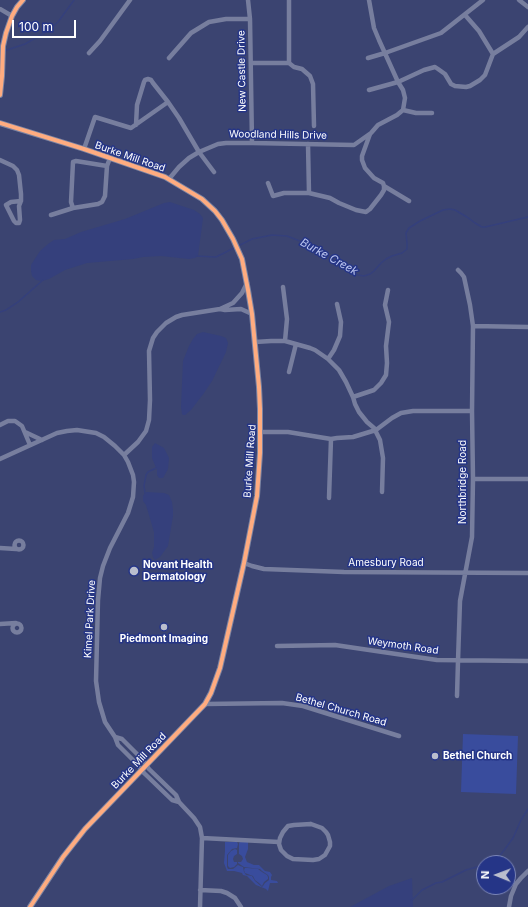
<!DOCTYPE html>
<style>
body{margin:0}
#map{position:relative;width:528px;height:907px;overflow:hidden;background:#3b4471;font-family:Inter,sans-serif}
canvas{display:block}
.north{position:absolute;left:476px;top:855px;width:40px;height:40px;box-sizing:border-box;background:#253587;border:1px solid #7c86b7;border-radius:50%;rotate:271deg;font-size:11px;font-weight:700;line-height:16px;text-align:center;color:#fff}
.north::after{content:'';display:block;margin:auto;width:14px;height:18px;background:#babecd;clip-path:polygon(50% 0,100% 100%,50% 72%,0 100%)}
.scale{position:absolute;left:12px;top:20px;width:64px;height:18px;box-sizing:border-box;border:2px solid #fff;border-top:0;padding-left:5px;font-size:12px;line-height:14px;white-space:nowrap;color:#fff;-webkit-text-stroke:3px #253587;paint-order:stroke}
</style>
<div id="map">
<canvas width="528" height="907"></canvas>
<div class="north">N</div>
<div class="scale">100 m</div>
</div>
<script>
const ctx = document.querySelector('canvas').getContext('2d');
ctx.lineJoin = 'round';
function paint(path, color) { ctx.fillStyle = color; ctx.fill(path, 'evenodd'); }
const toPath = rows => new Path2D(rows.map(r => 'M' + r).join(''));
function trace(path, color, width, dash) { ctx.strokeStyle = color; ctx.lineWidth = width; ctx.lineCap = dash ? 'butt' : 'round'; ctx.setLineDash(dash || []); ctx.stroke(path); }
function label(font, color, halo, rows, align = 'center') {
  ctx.font = font + ' Inter,sans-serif'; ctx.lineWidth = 3; ctx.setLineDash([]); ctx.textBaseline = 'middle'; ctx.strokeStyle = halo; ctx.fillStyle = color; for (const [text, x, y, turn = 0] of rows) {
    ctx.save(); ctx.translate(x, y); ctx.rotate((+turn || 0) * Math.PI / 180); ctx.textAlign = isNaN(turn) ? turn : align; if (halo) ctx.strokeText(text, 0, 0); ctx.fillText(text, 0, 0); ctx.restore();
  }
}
paint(toPath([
 [463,734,518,736,516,794,461,792],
 [225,842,237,842,238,844,237,848,232,849,227,855,227,867,228,869,233,869,238,865,240,866,243,867,244,872,246,875,252,876,255,881,262,887,263,886,265,883,269,880,269,877,268,875,262,871,260,869,244,867,238,863,238,862,241,862,243,859,242,856,239,854,239,843,240,842,248,842,248,849,245,857,247,862,254,865,259,865,265,871,270,872,272,875,271,877,271,880,277,881,278,883,270,883,268,891,266,889,256,885,247,876,243,875,242,873,234,871,227,871,224,863,225,851],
 [235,849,237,850,237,854,234,856,233,859,234,862,237,862,237,864,234,867,230,868,228,866,228,855,231,851],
 [245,868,248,868,258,869,262,872,267,875,268,877,268,879,264,882,262,886,259,883,255,880,253,876,245,873,244,870]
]), '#394c9d');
paint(toPath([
 [170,202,194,210,200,214,203,218,198,256,195,258,189,259,161,256,143,257,133,259,87,263,65,270,49,279,42,281,36,280,32,276,31,271,31,265,40,251,48,244,54,240,65,239,81,232,125,219,164,203],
 [203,332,221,336,226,338,228,343,226,352,212,381,204,393,191,410,185,415,183,415,182,414,181,407,183,361,189,346,193,339,197,334],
 [155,443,164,448,169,458,168,469,163,478,159,478,157,475,157,470,152,458,152,447],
 [147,492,164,493,169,495,172,502,173,510,173,516,168,546,160,557,155,560,153,557,152,553,154,547,154,532,146,505,143,501,143,496,145,493],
 [412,878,413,907,350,907,389,886]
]), '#35407c');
trace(toPath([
 [4,51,25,44,46,32,58,22,74,0],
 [238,246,252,239,272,235,287,236,305,243,318,251,332,258,346,268,358,275,364,276,370,274,374,271,381,263,386,259,392,256,402,253,407,249,407,243,406,233,409,228,420,221,443,210,450,209,455,210,467,217,475,223,482,227,485,227,528,217],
 [196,256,216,257,234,248],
 [0,312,6,310,18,302,43,280],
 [145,493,144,486,146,475,148,472,156,468],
 [490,863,498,858,505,849,513,838,521,820,528,809],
 [411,900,412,900,422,890,436,883,442,882,466,870,484,865]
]), '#35407c', 1.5);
trace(toPath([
 [248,0,250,19,252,143],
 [289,0,289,63],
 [519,0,528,7],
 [0,9,12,16],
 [89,53,100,41,130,0],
 [493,54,519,37,528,27],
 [169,58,191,33,209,22,226,19,250,19],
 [368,58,385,53,441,33,483,0],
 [251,63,289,63,294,67,302,69,310,76,313,84,314,126],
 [369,90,398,82,424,70,435,67,438,69,445,74,451,84,455,86,466,87,470,86,480,80,485,75,493,54,479,31,465,15],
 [403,110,416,113,432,113],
 [136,125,137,105,144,82,145,80,148,79,151,80,153,83,168,102,179,118,199,152,214,172],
 [370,134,362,156,362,160,365,168,374,178,383,183,384,186,409,201],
 [308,144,309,193],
 [84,149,95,117,131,128,168,102],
 [0,160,13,166,17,170,19,175,21,194,21,201,19,206,20,220,19,223,16,223,14,221,6,205,11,202,21,201],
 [107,166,76,161,73,162,71,202,73,208,98,204,102,202,105,196,107,166,110,158],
 [169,179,179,167,189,158,199,152,218,144,226,143,252,143,354,145,371,133,378,125,397,115,403,110,405,98,403,90,398,82,379,40,374,28,369,0],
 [268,183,273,196,284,193,309,193,330,198,339,203,356,210,366,212,370,209,381,195,384,190,384,186],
 [51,215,73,208],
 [283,287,287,319,285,341],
 [220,309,225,310,241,309,252,314],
 [473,326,528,327],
 [255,342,271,341,285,341,310,348,315,350,328,359,339,370,346,382,353,397,355,404,359,412,367,422,374,428,380,440,383,458,382,492],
 [328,359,334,350,340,336,341,322,337,304],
 [289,372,296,344],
 [353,397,374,390,381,383,386,375,387,363,386,346,389,322,385,305,388,290],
 [0,425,8,421,15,421,22,426,30,445],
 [25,432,42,440],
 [261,432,288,432,331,439,337,438,353,437,376,430,392,418,401,413,413,411,472,411],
 [124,455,138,442,146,431,149,420,150,400,149,351,153,338,157,332,166,323,176,317,182,315,220,309,233,303,242,293,247,283],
 [0,459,57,433,67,431,77,430,96,433,104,437,115,446,124,455,128,462,133,475,134,482,133,497,128,513,110,548,103,566,100,578,98,600,96,681,99,702,105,722,115,737,118,745,136,763,144,773,172,800,179,802,194,818,200,827,202,838,200,907],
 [473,479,528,479],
 [329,498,331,439],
 '14.5 545a4.5 4.5 0 1 1 9 0a4.5 4.5 0 1 1-9 0Z',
 [0,548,16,549],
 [244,563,252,566,264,569,344,572,528,573],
 '12.5 628a4.5 4.5 0 1 1 9 0a4.5 4.5 0 1 1-9 0Z',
 [0,624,16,623],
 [277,646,335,645,437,660,528,661],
 [457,696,458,661,460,601,472,537,473,479,472,411,473,326,470,305,464,277,461,273,458,270],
 [205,704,282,703,303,706,399,736],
 [115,737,122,739,141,758,149,769,176,795,179,802],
 [311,824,322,828,326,832,328,835,330,842,330,846,325,855,319,859,313,860,293,859,287,856,281,850,279,844,280,838,283,832,288,826,294,825,311,824],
 [202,838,279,842],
 [200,890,221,891,227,893,235,898,241,907],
 [509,907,511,896,516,884,521,878,528,871]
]), '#777e9e', 4.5);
trace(toPath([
 [0,95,2,76,3,46,6,33,12,16,17,7,23,0],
 [0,123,84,149,165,177,202,199,215,211,222,220,233,239,242,259,248,290,252,314,259,387,260,409,260,453,257,496,244,563,220,668,211,693,205,704,85,829,63,857,30,907]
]), '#7d84a2', 6);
trace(toPath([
 [0,95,2,76,3,46,6,33,12,16,17,7,23,0],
 [0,123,84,149,165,177,202,199,215,211,222,220,233,239,242,259,248,290,252,314,259,387,260,409,260,453,257,496,244,563,220,668,211,693,205,704,85,829,63,857,30,907]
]), '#ffac80', 4);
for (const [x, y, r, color] of [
 [134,571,5,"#babecd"],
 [164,627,4,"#babecd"],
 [435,756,4,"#babecd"]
]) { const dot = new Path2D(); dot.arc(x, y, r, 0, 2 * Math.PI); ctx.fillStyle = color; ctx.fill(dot); trace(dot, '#253587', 1.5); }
label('10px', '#fff', '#253587', [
 ["New Castle Drive",242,71,-91],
 ["Woodland Hills Drive",278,135,1],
 ["Burke Mill Road",130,157,19],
 ["Burke Mill Road",250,461,-86],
 ["Northbridge Road",463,482,-90],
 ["Amesbury Road",386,563],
 ["Kimel Park Drive",90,619,-87],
 ["Weymoth Road",403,646,8],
 ["Bethel Church Road",341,710,16],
 ["Burke Mill Road",139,761,-46]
]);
label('bold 10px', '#fff', '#253587', [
 ["Novant Health",143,565],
 ["Dermatology",143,577],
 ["Piedmont Imaging",164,639,"center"],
 ["Bethel Church",443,756]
], 'left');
label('italic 11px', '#bcc6f0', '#253587', [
 ["Burke Creek",329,257,29]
]);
</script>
